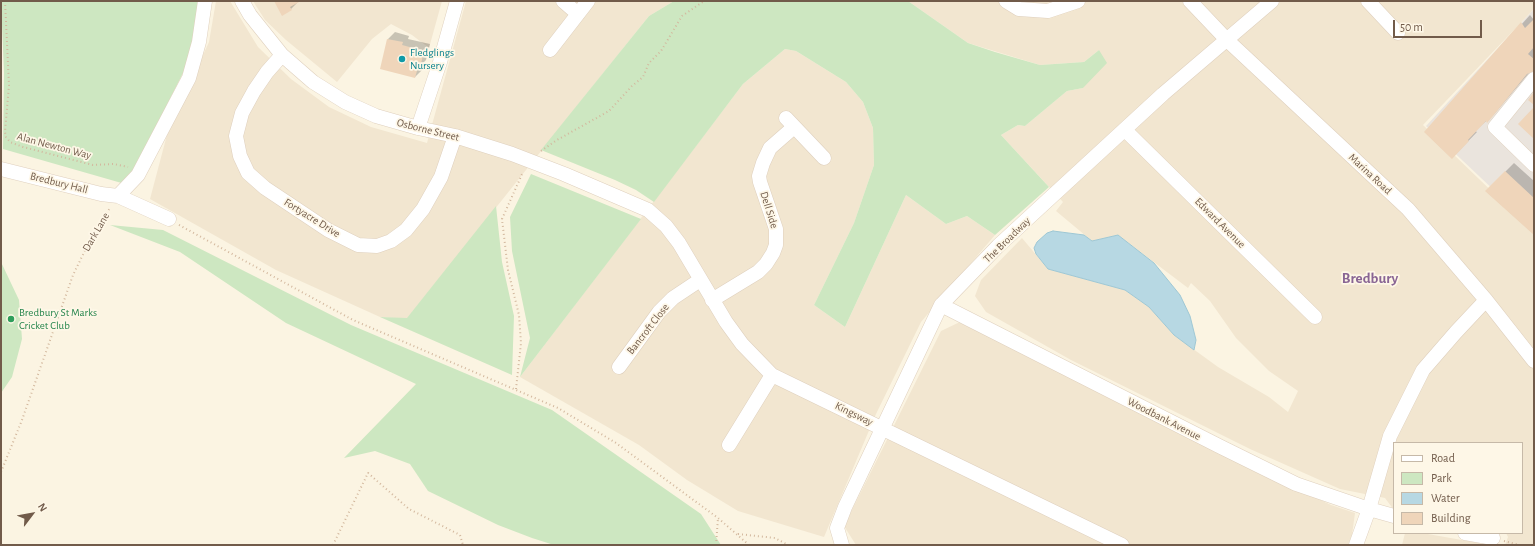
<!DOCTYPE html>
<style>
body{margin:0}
#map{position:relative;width:1535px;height:546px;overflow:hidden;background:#fbf4e2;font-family:"Alegreya Sans",sans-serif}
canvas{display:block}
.frame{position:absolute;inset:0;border:2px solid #715b4a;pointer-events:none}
.legend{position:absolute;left:1393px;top:442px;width:130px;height:92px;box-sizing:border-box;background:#fef7e7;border:1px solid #c6b9a8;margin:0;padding:5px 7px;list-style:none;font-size:12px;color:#715b4a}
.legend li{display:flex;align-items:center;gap:8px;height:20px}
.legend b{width:20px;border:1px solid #c6b9a8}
.north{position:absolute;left:12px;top:494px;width:40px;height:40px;-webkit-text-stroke:3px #fef7e7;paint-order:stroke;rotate:58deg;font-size:11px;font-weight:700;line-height:16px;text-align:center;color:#715b4a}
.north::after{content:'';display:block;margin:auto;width:14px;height:18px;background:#715b4a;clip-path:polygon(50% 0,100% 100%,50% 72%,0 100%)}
.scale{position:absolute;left:1393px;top:20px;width:89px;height:18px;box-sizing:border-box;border:2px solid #715b4a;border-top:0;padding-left:5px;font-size:12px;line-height:14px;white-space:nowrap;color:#715b4a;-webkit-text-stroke:3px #fef7e7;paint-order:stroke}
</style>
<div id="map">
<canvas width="1535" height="546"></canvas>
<div class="frame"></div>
<ul class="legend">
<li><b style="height:5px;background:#fff"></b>Road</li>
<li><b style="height:11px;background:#cde7c1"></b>Park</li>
<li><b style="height:11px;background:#b7d8e3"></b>Water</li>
<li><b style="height:11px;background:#efd5ba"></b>Building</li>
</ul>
<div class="north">N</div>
<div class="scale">50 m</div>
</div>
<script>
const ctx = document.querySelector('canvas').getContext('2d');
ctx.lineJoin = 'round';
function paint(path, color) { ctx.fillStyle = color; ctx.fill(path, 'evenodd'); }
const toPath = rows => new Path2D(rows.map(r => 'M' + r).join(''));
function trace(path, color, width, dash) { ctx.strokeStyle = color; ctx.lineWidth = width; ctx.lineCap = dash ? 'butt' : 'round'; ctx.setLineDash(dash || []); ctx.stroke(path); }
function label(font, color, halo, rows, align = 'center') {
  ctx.font = font + ' "Alegreya Sans",sans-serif'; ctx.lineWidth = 3.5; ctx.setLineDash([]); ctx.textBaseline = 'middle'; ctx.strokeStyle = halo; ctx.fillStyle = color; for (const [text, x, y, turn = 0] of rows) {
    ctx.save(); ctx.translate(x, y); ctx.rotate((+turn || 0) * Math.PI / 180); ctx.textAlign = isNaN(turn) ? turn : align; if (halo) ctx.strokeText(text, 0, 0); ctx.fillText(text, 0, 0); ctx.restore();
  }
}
paint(toPath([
 [216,1,230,1,258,47,291,79,329,107,371,127,427,143,466,1,674,1,649,16,407,319,380,317,276,270,150,199,168,131,209,42],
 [253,1,442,1,429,48,412,35,391,24,372,39,337,82,286,40,265,20],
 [908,1,1534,1,1534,10,1533,10,1423,125,1534,232,1534,545,1505,545,1508,537,1506,533,1522,533,1522,443,1394,443,1394,510,1385,498,1340,489,1250,449,1071,360,986,312,975,296,981,280,1022,238,1048,269,1125,290,1149,307,1174,335,1218,367,1269,397,1288,412,1298,391,1269,371,1236,338,1210,301,1191,283,1188,288,1118,235,1092,241,1056,211,1063,202,1001,135,1018,125,1025,126,1067,91,1083,88,1099,50,1084,62,1040,65,968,43],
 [785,49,796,51,846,82,863,102,873,128,874,165,854,223,814,305,845,327,906,195,946,224,967,216,995,235,921,322,876,414,824,537,738,511,687,480,639,445,520,377,743,84],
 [962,321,1183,433,1331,505,1355,513,1352,535,1348,545,856,545,844,526,941,331],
 [1405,533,1422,533,1479,543,1482,545,1402,545]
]), '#f2e6d0');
paint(toPath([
 [1533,10,1534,10,1534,228,1426,126]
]), '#eae4dd');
paint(toPath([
 [1,1,201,1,196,34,184,71,164,111,157,130,125,184,3,149,4,73],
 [674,1,908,1,968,43,995,52,1040,65,1084,62,1099,50,1107,63,1083,88,1067,91,1025,126,1018,125,1001,135,1049,187,995,235,967,216,946,224,906,195,845,327,814,305,854,223,874,165,873,128,863,102,846,82,796,51,785,49,743,84,654,202,636,190,615,180,541,150,649,16],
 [531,174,641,219,520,377,530,338,512,251,510,217],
 [496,206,502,262,514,316,512,375,380,317,407,318],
 [110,225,163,230,351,325,552,410,701,514,721,545,554,545,532,538,498,525,428,491,410,464,375,451,344,458,416,384,286,323,180,252],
 [1,262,19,300,22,339,12,377,1,393]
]), '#cde7c1');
const water = toPath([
 [1053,231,1084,235,1092,241,1118,235,1154,263,1180,295,1190,316,1196,340,1194,350,1174,335,1149,307,1125,290,1048,269,1036,254,1034,248,1037,242,1047,233,1053,231]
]);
paint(water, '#b7d8e3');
trace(water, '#9ec7d4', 1);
paint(toPath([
 [275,1,299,1,291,9],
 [1530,15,1534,20,1534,67,1495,113,1475,131,1477,132,1452,158,1425,132],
 [395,32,409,36,408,39,430,44,426,60,423,63,422,70,415,77,381,68,388,39],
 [1514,163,1534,181,1534,234,1486,191]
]), '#0003');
paint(toPath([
 [274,1,301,1,290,7,292,10,282,16],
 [1534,19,1534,47,1528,54,1534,59,1534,71,1527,74,1493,116,1487,123,1486,121,1468,140,1469,141,1452,159,1424,132,1521,22,1525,28],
 [387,39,403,42,402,45,424,51,420,68,418,67,415,78,380,69],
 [1534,92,1534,105,1528,100],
 [1534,107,1534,139,1518,124],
 [1505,171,1534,198,1534,235,1485,191]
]), '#efd5ba');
const minor = toPath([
 [242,1,250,15,282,55,313,82,345,102,376,116,418,128,455,136,512,154,564,174,648,210,666,226,679,243,726,322,742,344,772,375,1122,545],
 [563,1,578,14],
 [1006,1,1019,9,1048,11,1078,1],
 [1190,1,1227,40,1408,209,1486,300,1534,361],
 [1368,1,1398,33],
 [550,50,588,1],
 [282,55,267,72,254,91,242,113,236,136,240,156,248,173,265,188,328,230,358,245,377,246,391,241,406,230,423,209,441,177,455,136],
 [1534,79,1495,127,1534,165],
 [786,118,824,158],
 [418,128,440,62,457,1],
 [1125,130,1315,317],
 [1,169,101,194,118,196,169,219],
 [118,196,138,175,189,78,199,42,205,1],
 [712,300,758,272,766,264,773,253,776,245,776,229,760,182,759,176,763,163,770,148,794,127],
 [941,305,1221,447,1296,484,1369,509,1394,516],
 [619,367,659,312,673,298,700,280],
 [729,445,772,375],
 [1465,533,1493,538],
 [842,545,837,528,845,507,941,305,998,246,1163,94,1272,1],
 [1356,545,1369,509,1390,436,1423,370,1456,332,1486,300]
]);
trace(minor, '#dfd0be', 15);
trace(toPath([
 [5,1,9,85,5,132,6,137,10,142,23,147,93,165,114,164,128,167],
 [541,151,557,140,609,111,632,86,643,77,649,63,661,51,682,16,704,1],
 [179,225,353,320,558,408,616,443,718,518,749,545],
 [516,389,521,343,519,315,508,270,502,219,523,172],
 [1,472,22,420,73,275,94,232,110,208],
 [738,534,775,538,788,545],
 [1504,541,1520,545],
 [333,545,368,473,409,509,460,535,463,545],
 [716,545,718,518]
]), '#d3b89e', 2, [1, 3]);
trace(minor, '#fff', 14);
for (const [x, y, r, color] of [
 [402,59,4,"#0f9aa8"],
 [11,319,4,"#2e9e5b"]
]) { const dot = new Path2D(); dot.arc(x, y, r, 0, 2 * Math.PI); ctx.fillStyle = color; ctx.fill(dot); trace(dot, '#fef7e7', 1.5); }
label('11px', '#0d838f', '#fef7e7', [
 ["Fledglings",410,53],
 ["Nursery",410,66]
], 'left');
label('11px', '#715b4a', '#fef7e7', [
 ["Osborne Street",428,130,14],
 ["Alan Newton Way",54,146,15],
 ["Marina Road",1370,174,43],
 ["Bredbury Hall",59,183,14],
 ["Dell Side",769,210,73],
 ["Fortyacre Drive",312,218,32],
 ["Edward Avenue",1220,223,45],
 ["Dark Lane",96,232,-60],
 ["The Broadway",1007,240,-44],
 ["Bancroft Close",648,329,-52],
 ["Kingsway",854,414,26],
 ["Woodbank Avenue",1164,419,27]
]);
label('11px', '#27864d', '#fef7e7', [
 ["Bredbury St Marks",19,313],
 ["Cricket Club",19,326]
], 'left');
label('bold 15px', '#896594', '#fef7e7', [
 ["Bredbury",1370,278]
]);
</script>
